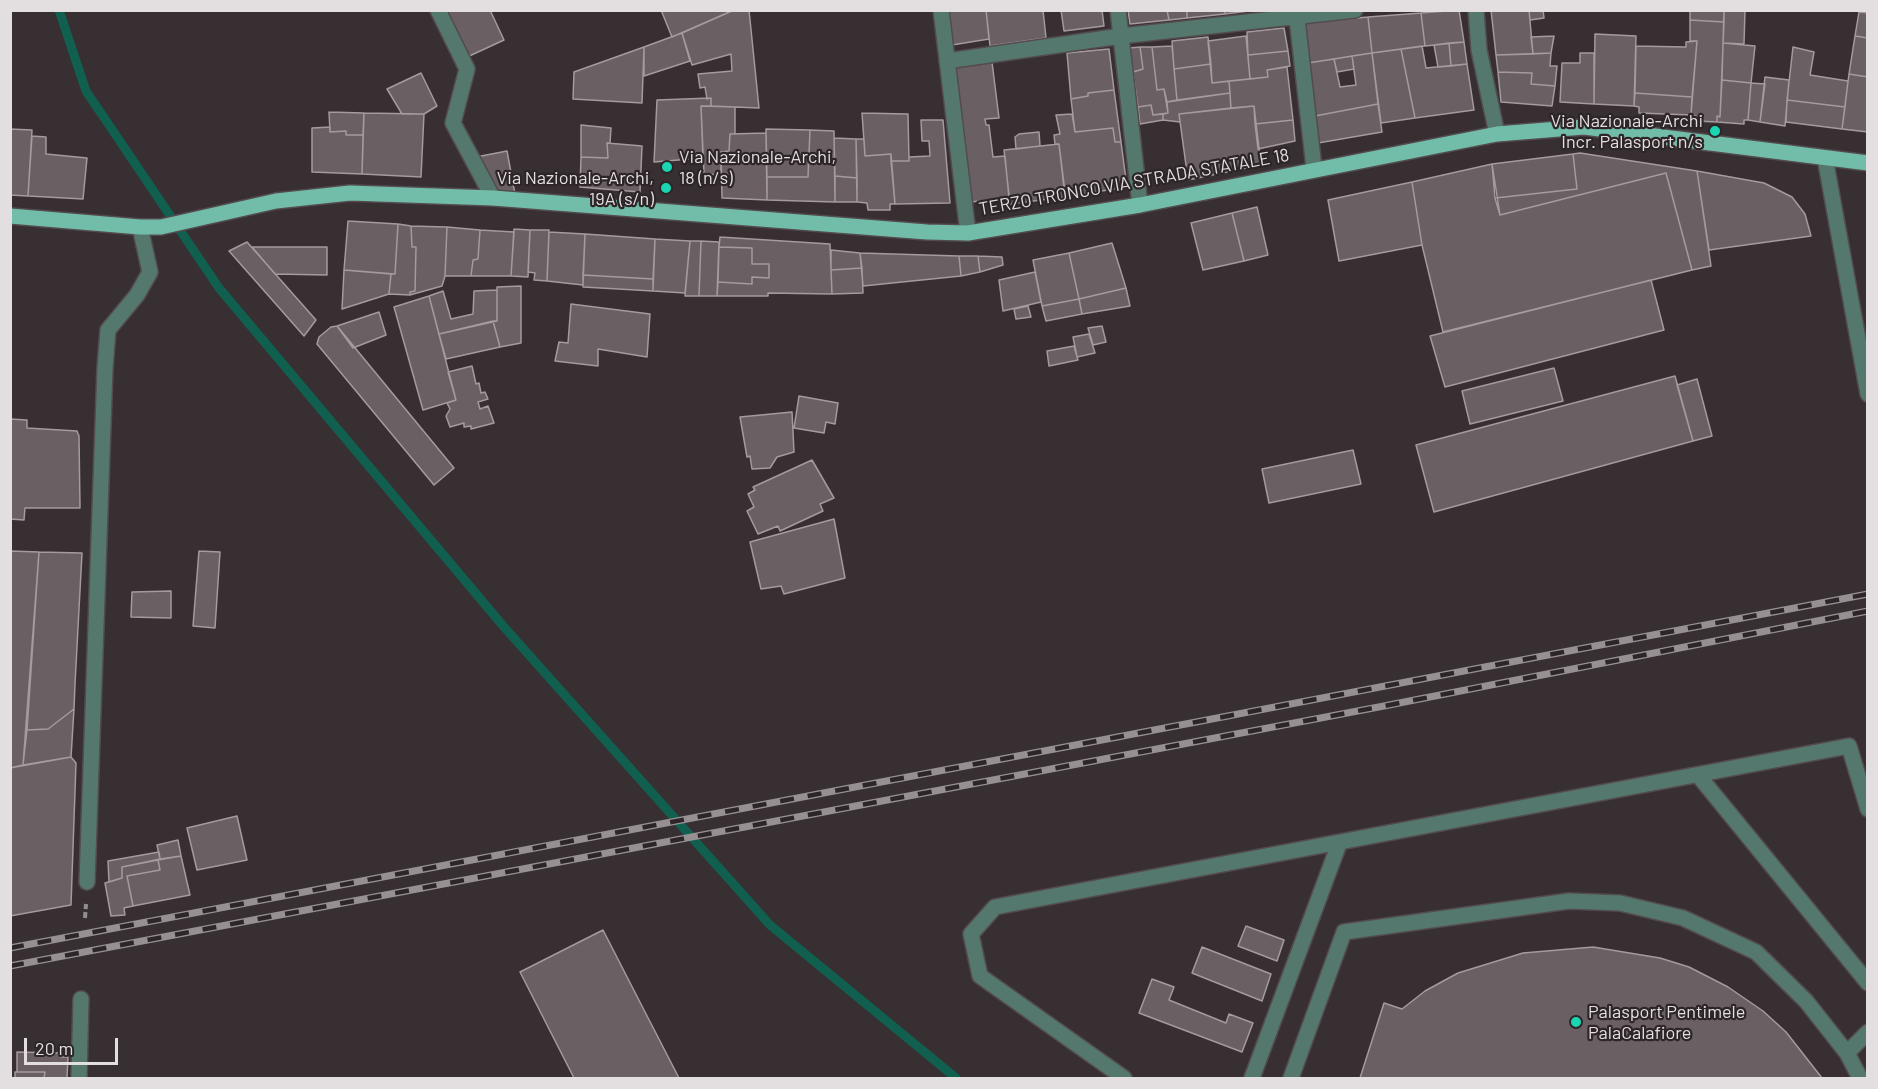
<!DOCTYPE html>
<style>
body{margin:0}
#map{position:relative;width:1878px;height:1089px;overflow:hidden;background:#372f32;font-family:Barlow,sans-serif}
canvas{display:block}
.frame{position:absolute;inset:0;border:12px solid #e3dee0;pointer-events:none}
.scale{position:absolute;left:24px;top:1038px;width:94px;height:27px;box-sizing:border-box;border:3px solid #e3dee0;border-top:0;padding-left:8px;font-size:18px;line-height:21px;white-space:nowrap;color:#e3dee0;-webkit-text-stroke:4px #2d2528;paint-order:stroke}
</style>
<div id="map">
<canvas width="1878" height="1089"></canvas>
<div class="frame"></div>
<div class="scale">20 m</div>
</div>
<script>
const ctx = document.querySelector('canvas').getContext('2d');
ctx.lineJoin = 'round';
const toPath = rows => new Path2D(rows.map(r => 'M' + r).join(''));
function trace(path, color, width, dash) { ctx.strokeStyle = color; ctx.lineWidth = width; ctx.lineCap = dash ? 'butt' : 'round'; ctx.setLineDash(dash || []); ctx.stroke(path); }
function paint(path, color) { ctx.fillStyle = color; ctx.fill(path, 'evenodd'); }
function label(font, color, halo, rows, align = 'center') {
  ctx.font = font + ' Barlow,sans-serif'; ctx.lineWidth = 4.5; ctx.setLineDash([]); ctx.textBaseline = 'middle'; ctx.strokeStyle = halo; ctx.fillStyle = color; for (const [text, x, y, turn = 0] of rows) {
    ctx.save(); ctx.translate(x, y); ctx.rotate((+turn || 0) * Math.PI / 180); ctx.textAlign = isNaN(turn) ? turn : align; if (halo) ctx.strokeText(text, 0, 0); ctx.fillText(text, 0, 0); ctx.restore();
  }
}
trace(toPath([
 [59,10,86,91,219,288,504,627,770,925,956,1078]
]), '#115f4f', 9);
const building = toPath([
 [442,10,490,10,504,40,465,58,442,10],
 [661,10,734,10,672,37,661,10],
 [734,10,749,10,759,108,711,106,711,98,707,99,705,87,700,88,698,74,732,71,731,54,692,65,682,33,734,10],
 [949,10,986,10,989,39,952,45,949,10],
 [986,10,1043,10,1046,38,990,46,986,10],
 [1061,10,1102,10,1104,26,1064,31,1061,10],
 [1128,10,1167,10,1169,20,1130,24,1128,10],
 [1167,10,1187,10,1187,18,1169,20,1167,10],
 [1187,10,1225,10,1225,14,1187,18,1187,10],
 [1225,10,1257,10,1225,14,1225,10],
 [1459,10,1464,42,1425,46,1421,13,1459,10],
 [1491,10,1529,10,1533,54,1496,55,1491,10],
 [1529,10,1543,10,1544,18,1530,20,1529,10],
 [1690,10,1724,10,1724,22,1690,20,1690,10],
 [1724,10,1745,10,1744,44,1723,43,1724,10],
 [1859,12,1868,13,1868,38,1855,36,1859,12],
 [1421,13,1425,46,1372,53,1368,17,1421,13],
 [1368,17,1372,53,1308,63,1303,23,1368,17],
 [1690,20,1724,22,1720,117,1717,116,1717,122,1696,121,1696,116,1691,115,1697,41,1690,41,1690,20],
 [1284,28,1288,51,1248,55,1247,32,1284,28],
 [682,33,690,61,644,76,644,47,682,33],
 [1595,34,1636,36,1634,106,1594,104,1595,34],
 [1246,36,1250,79,1212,83,1208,41,1246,36],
 [1554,36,1551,53,1533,54,1531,37,1554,36],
 [1855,36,1868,38,1868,77,1849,74,1855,36],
 [1208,37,1211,64,1174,69,1172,41,1208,37],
 [1697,41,1692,97,1635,93,1636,46,1686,47,1686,42,1697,41],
 [1464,42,1467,64,1451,66,1449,43,1464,42],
 [1449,43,1451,66,1438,67,1434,45,1449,43],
 [1723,43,1755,46,1751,83,1722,80,1723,43],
 [1172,46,1177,100,1167,102,1164,89,1157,90,1152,47,1172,46],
 [1422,46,1426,68,1467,64,1474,110,1415,118,1401,49,1422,46],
 [644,47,642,103,573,99,574,72,644,47],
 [1140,47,1152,47,1157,90,1164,89,1168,113,1153,115,1151,105,1138,107,1133,72,1143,69,1140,47],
 [1140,47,1143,69,1133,72,1129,48,1140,47],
 [1793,47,1814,52,1810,75,1848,81,1845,107,1787,100,1793,47],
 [1109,49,1114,90,1088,93,1088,96,1071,99,1067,53,1109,49],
 [1401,49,1415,118,1381,123,1372,53,1401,49],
 [1288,51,1290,66,1267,70,1268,77,1250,79,1248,55,1288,51],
 [1372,53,1378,104,1315,116,1308,63,1334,59,1340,87,1356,85,1352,56,1372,53],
 [1551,53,1550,66,1557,66,1555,86,1531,84,1532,73,1498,72,1496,55,1551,53],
 [1580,53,1594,53,1594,104,1560,102,1562,63,1580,63,1580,53],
 [1352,56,1354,69,1337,72,1334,59,1352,56],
 [992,62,999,118,985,119,986,125,989,125,993,157,1005,156,1009,198,970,202,950,66,992,62],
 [1211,64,1212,83,1229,81,1230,93,1177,100,1174,69,1211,64],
 [1287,67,1293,120,1255,124,1254,106,1231,108,1229,81,1268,77,1267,70,1287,67],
 [1498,72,1532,73,1531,84,1555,86,1552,106,1501,102,1498,72],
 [421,73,437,106,424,114,402,114,387,89,421,73],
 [1849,74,1868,77,1868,132,1842,129,1849,74],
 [1765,77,1789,80,1785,126,1760,122,1765,77],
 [1722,80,1751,83,1748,120,1744,120,1744,124,1717,122,1717,116,1720,117,1722,80],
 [1751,83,1765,84,1760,122,1748,120,1751,83],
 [1114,90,1121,142,1115,142,1113,128,1075,132,1071,99,1088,96,1088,93,1114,90],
 [1230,93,1231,108,1179,114,1180,122,1163,120,1163,114,1168,113,1167,102,1230,93],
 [1635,93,1692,97,1691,115,1639,113,1639,107,1634,106,1635,93],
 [711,98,711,106,701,106,703,158,654,162,657,100,711,98],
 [1787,100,1845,107,1842,129,1786,122,1787,100],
 [1378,104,1382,132,1318,143,1315,116,1378,104],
 [1151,105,1153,115,1163,114,1163,120,1140,124,1138,107,1151,105],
 [701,106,735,107,735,134,730,134,729,151,721,152,721,175,704,174,701,106],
 [1254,106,1261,165,1188,180,1179,114,1254,106],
 [329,112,364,113,363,135,346,135,346,131,330,132,329,112],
 [364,113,424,114,421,177,362,174,364,113],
 [862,113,908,114,909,161,891,161,891,154,865,156,862,113],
 [1072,114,1075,132,1113,128,1115,142,1121,142,1127,187,1070,196,1069,191,1065,192,1059,144,1055,144,1054,135,1060,134,1056,115,1072,114],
 [921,120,943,120,950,203,895,204,891,161,909,161,909,157,930,156,929,141,922,141,921,120],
 [1293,120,1295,141,1258,149,1255,124,1293,120],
 [581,125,611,128,610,143,607,143,608,158,581,157,581,125],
 [330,127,330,132,346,131,346,135,363,135,362,174,312,172,312,128,330,127],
 [10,129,32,130,28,196,10,195,10,129],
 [766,129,810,130,808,177,767,177,766,129],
 [810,130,834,131,835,202,767,200,767,177,808,177,810,130],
 [1039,132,1040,146,1016,149,1015,137,1019,134,1039,132],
 [766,133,767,200,722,198,721,152,729,151,730,134,766,133],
 [32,136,46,137,46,154,87,158,83,199,28,196,32,136],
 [834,138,856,139,857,178,835,176,834,138],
 [856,139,864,139,865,156,891,154,895,204,890,204,890,210,868,210,867,203,857,202,856,139],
 [607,143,642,146,640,192,580,187,581,157,608,158,607,143],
 [1059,144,1065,197,1010,204,1004,150,1059,144],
 [507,151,515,194,493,192,476,157,507,151],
 [1580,153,1697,171,1711,266,1692,270,1666,173,1500,215,1495,198,1577,189,1573,154,1580,153],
 [1573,154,1577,189,1495,198,1492,164,1573,154],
 [1492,164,1500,215,1666,173,1692,270,1443,332,1422,245,1412,182,1492,164],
 [1697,171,1764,183,1792,197,1805,214,1811,236,1709,250,1697,171],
 [835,176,857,178,857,202,835,202,835,176],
 [1412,182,1422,245,1339,261,1328,200,1412,182],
 [1257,207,1268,255,1244,261,1232,213,1257,207],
 [1232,213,1244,261,1203,270,1191,223,1232,213],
 [348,221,398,224,395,274,344,270,348,221],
 [398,224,411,226,412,247,416,247,415,291,410,292,410,295,389,294,391,274,395,274,398,224],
 [411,226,447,227,445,276,442,286,410,295,410,292,415,291,416,247,412,247,411,226],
 [447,227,480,230,478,259,473,260,471,276,445,276,447,227],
 [514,229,530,230,528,277,511,276,514,229],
 [480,230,514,232,511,276,471,276,473,260,478,259,480,230],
 [530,230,549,230,547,281,534,280,535,273,528,272,530,230],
 [549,232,585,234,583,285,547,281,549,232],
 [585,234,655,239,653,279,583,275,585,234],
 [720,237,830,244,832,294,768,293,768,296,717,296,718,282,752,284,752,277,769,278,769,264,752,264,752,248,719,247,720,237],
 [655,239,690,241,685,293,653,291,655,239],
 [690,241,701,241,699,296,685,296,690,241],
 [701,241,719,242,717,296,699,296,701,241],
 [247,242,316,320,304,336,229,251,247,242],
 [1112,243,1126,288,1079,299,1069,253,1112,243],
 [252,247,327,247,327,275,275,274,252,247],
 [719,247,752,248,752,264,769,264,769,278,752,277,752,284,718,282,719,247],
 [831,250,860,253,862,268,831,270,831,250],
 [860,253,959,256,961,276,863,286,860,253],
 [1069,253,1079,299,1042,306,1033,260,1069,253],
 [959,256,978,256,980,272,961,276,959,256],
 [978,256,1002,257,1003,265,980,272,978,256],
 [862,268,863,293,832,294,831,270,862,268],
 [344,270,391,274,389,294,342,309,344,270],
 [1035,272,1041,302,1003,311,999,280,1035,272],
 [583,275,653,279,653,291,583,287,583,275],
 [1651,280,1664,330,1445,387,1430,336,1651,280],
 [521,286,521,343,500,347,493,321,497,321,497,287,521,286],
 [1126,288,1130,306,1082,314,1079,299,1126,288],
 [497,290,497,321,439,334,429,296,443,291,451,319,473,314,474,291,497,290],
 [429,296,456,400,423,410,394,307,429,296],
 [1079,299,1082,314,1046,321,1042,306,1079,299],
 [571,304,650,314,647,357,598,349,598,366,555,361,559,342,568,343,571,304],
 [1028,306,1031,317,1016,319,1014,309,1028,306],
 [379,312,386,335,353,348,337,326,379,312],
 [493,321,500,347,446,359,439,334,493,321],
 [337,326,454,468,434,485,317,344,319,337,331,327,337,326],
 [1102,326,1106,342,1093,345,1088,328,1102,326],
 [1089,334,1095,353,1077,357,1073,337,1089,334],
 [1074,346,1078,360,1049,366,1047,351,1074,346],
 [472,366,476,384,479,383,481,393,485,392,488,399,478,402,480,409,488,406,494,423,471,429,471,426,464,427,464,423,450,427,446,416,450,409,447,403,456,400,448,372,472,366],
 [1554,368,1563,401,1470,424,1462,391,1554,368],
 [1675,376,1693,441,1434,512,1416,445,1675,376],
 [1697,379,1712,436,1693,441,1677,385,1697,379],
 [799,396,838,403,835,424,826,422,824,433,794,428,799,396],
 [792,412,794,452,777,457,770,468,752,469,750,456,747,457,740,417,792,412],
 [10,419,27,420,27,428,77,431,79,436,80,508,25,508,24,520,10,519,10,419],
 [1353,450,1361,484,1269,503,1262,469,1353,450],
 [812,460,834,498,820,504,823,511,780,531,778,526,758,534,747,511,754,507,748,494,755,490,753,487,812,460],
 [834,519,845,578,784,594,781,586,761,589,750,542,834,519],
 [10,551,39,552,23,765,10,768,10,551],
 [199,551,220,552,215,628,193,626,199,551],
 [39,552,82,553,75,684,74,709,48,729,27,730,39,552],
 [171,591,171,618,131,617,132,592,171,591],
 [74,709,71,757,23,765,27,730,48,729,74,709],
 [71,757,76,763,71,905,10,916,10,768,71,757],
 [237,816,247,860,197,870,187,828,237,816],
 [178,840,181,856,160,859,157,845,178,840],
 [159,852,160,859,122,867,122,878,109,882,108,861,159,852],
 [181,856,190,895,133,906,127,876,160,870,158,860,181,856],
 [158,860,160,870,127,876,133,906,124,908,125,915,111,916,105,883,122,878,122,867,158,860],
 [1246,926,1284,940,1277,961,1238,946,1246,926],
 [603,930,644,1010,679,1078,574,1078,520,972,603,930],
 [1202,947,1271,974,1262,1001,1192,973,1202,947],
 [1593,947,1660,958,1689,967,1728,987,1763,1011,1786,1032,1822,1078,1360,1078,1384,1003,1402,1009,1425,991,1458,973,1523,953,1593,947],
 [1152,979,1174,987,1169,1000,1226,1023,1229,1014,1253,1023,1242,1052,1139,1013,1152,979],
 [17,1052,61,1053,61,1057,68,1057,67,1078,44,1078,45,1072,17,1072,17,1052],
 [15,1072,45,1072,44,1078,15,1078,15,1072]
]);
paint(building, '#6a6063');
trace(building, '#a59a9e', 1.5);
const minor = toPath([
 [438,10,467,69,453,123,493,198],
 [941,10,968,233],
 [1118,10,1140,205],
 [1296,10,1314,168],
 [1476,10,1479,50,1497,134],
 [947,61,1121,36,1355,10],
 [1825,158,1868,394],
 [1698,775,1868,983],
 [87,882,105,368,108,330,137,295,150,272,140,227],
 [1847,1053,1868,1032],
 [79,1078,81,999],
 [1124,1078,980,976,971,934,995,907,1849,746,1868,809],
 [1252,1078,1339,844],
 [1291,1078,1344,932,1569,901,1620,903,1683,918,1756,952,1806,1001,1847,1053,1860,1078]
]);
const major = toPath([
 [10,216,140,227,161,227,276,201,350,193,493,198,927,232,968,233,1140,205,1497,134,1584,127,1868,163]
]);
trace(minor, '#534b4e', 18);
trace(major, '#534b4e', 18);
trace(toPath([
 [85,918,86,904]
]), '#958f91', 4, [6, 3]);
trace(minor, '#55786e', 15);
trace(major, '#72bda9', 15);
const rail = toPath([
 [10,948,1868,594],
 [10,966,1384,706,1868,611]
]);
trace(rail, '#979093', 7);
trace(rail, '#2d2528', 4.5, [14]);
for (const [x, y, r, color] of [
 [1715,131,6,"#1ad5b2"],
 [667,167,6,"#1ad5b2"],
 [666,188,6,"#1ad5b2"],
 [1576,1022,6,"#1ad5b2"]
]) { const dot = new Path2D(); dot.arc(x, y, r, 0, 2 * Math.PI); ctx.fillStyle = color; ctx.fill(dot); trace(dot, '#2d2528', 2); }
label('18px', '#e3dee0', '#2d2528', [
 ["Via Nazionale-Archi",1703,121],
 ["Incr. Palasport n/s",1703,142],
 ["Via Nazionale-Archi,",679,157,"left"],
 ["18 (n/s)",679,178,"left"],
 ["Via Nazionale-Archi,",654,178],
 ["19A (s/n)",654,199],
 ["Palasport Pentimele",1588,1012,"left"],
 ["PalaCalafiore",1588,1033,"left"]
], 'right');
label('18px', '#e3dee0', '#2d2528', [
 ["TERZO TRONCO VIA STRADA STATALE 18",1134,182,-10]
]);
</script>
